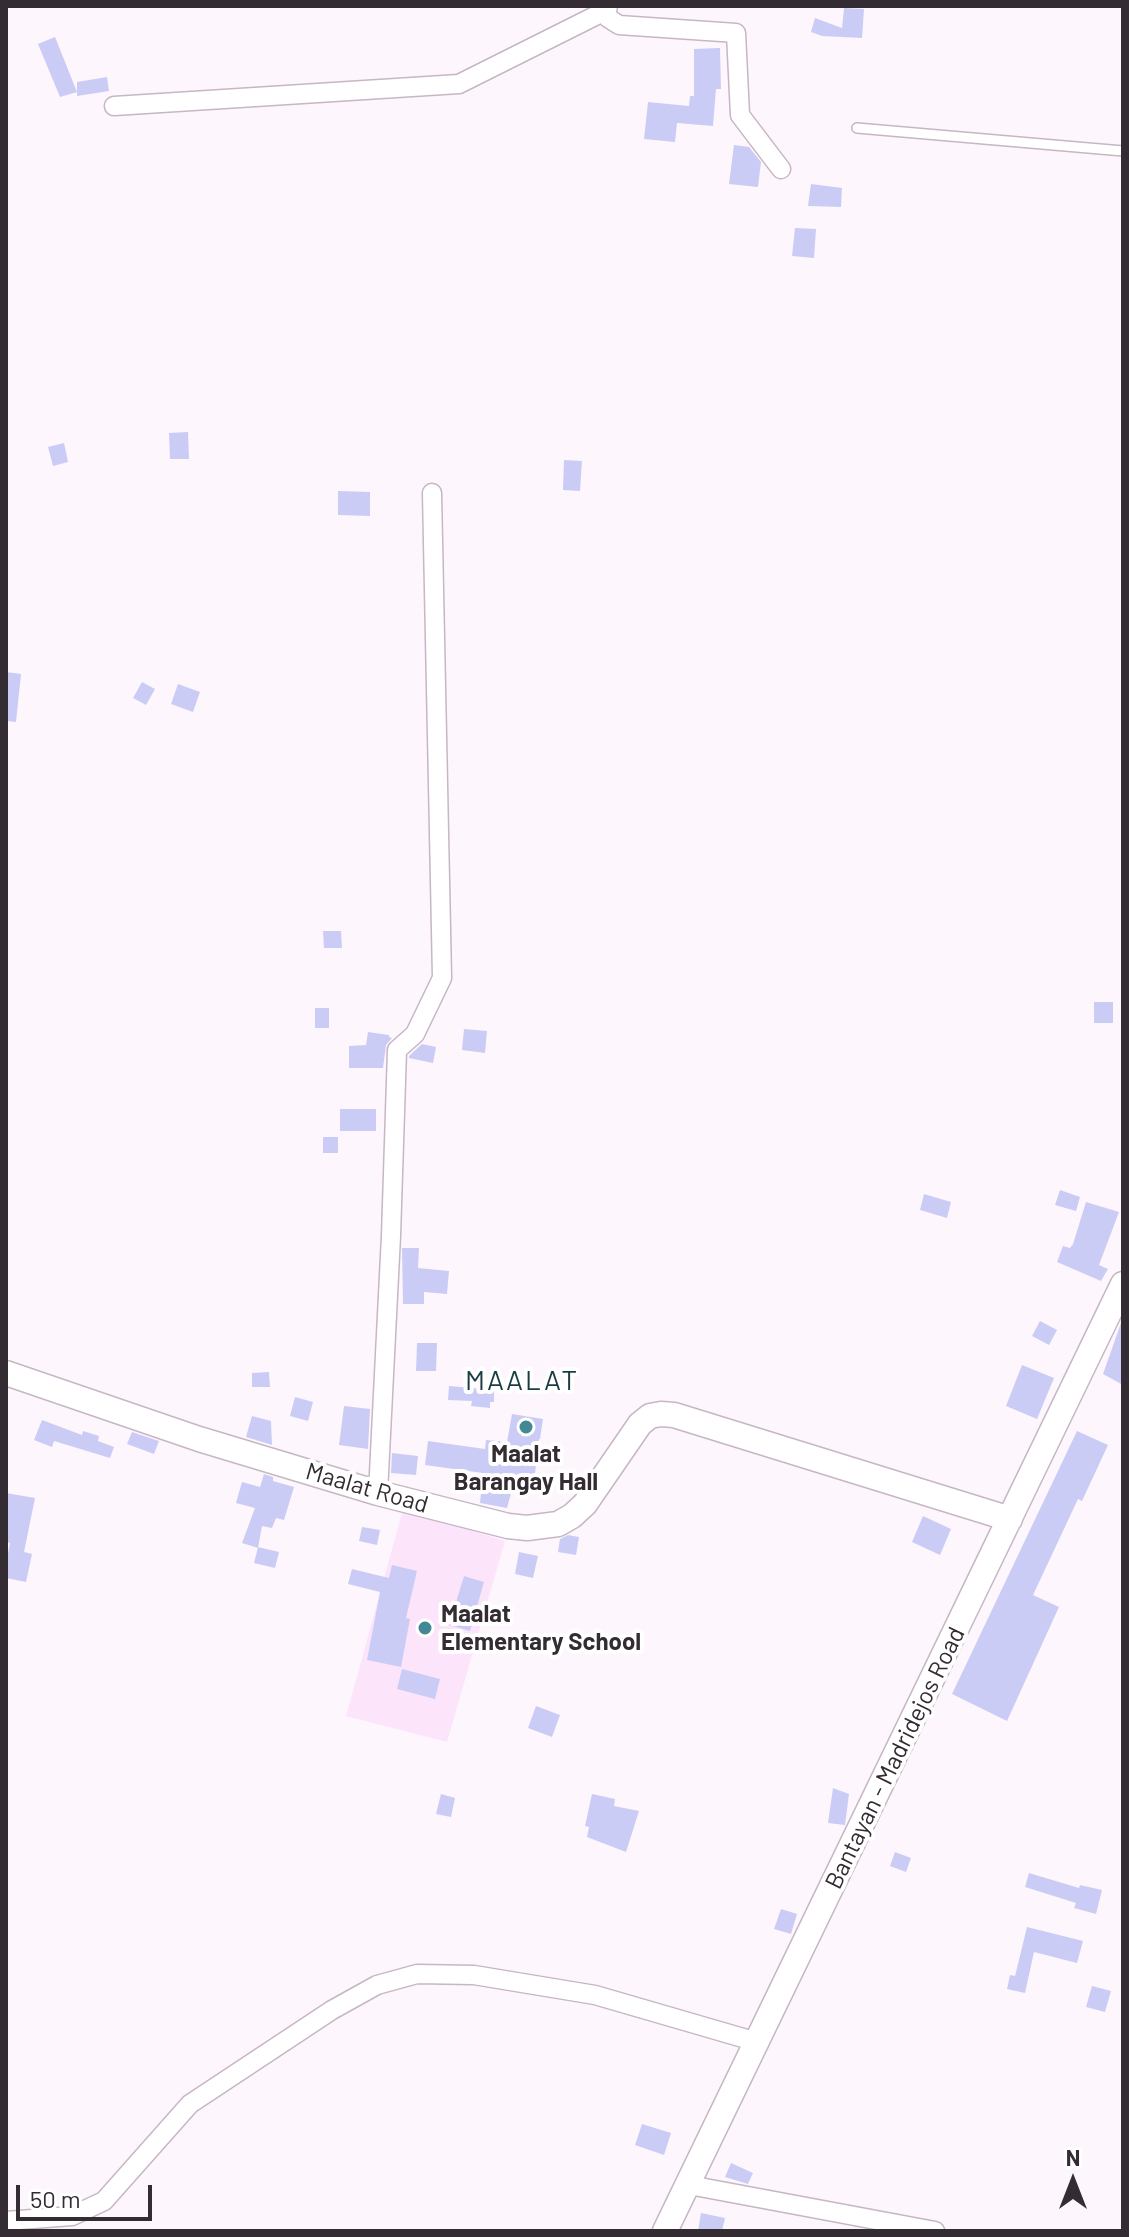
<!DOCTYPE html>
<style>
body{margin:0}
#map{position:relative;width:1129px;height:2237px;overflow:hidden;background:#fdf6fd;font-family:Barlow,sans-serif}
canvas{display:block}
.frame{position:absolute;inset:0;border:8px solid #332c32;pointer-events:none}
.north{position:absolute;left:1033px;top:2141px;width:80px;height:80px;-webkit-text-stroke:6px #fff;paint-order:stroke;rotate:0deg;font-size:22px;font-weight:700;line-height:32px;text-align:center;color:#332c32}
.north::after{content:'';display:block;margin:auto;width:28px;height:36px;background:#332c32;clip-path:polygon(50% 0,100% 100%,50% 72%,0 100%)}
.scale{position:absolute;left:16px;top:2185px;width:136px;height:36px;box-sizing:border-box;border:4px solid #332c32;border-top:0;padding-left:10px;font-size:24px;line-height:28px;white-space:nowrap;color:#332c32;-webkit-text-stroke:6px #fff;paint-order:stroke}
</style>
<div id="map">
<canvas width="1129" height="2237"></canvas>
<div class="frame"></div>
<div class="north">N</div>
<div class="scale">50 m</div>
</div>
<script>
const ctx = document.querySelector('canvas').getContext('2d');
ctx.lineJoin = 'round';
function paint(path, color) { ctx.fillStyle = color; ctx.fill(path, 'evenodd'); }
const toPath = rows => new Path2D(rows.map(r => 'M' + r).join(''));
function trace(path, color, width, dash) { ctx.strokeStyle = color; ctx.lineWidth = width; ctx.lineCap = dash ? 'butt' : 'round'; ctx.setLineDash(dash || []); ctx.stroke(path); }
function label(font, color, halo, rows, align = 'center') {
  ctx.font = font + ' Barlow,sans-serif'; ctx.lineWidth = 8; ctx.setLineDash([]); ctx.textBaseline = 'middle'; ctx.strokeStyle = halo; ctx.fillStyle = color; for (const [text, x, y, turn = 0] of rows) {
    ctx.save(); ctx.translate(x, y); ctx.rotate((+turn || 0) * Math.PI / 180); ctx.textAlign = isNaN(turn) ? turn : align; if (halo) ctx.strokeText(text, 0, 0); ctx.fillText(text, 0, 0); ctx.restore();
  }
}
paint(toPath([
 [403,1509,505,1541,447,1742,346,1716]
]), '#fce5fb');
paint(toPath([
 [844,8,864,9,862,38,822,36,811,32,815,18,842,28],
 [55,37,77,92,60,97,38,44],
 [720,48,721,89,716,89,713,126,677,123,675,142,644,139,648,102,689,106,690,96,694,96,694,49],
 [107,77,109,91,77,96,77,82],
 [734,145,749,147,761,162,758,187,729,184],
 [811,184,842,188,841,207,808,206],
 [795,228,816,229,814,258,792,256],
 [188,432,189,459,170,459,169,433],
 [64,443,68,462,53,466,48,447],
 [564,460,582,461,580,491,563,490],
 [338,491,370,492,370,516,338,515],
 [6,672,21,674,16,722,6,721],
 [142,682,155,689,146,705,133,698],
 [178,684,200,692,193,712,171,704],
 [323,931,341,931,342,948,324,948],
 [1094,1002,1113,1002,1113,1023,1094,1023],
 [315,1008,329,1008,329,1028,315,1028],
 [464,1029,487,1031,485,1053,462,1050],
 [368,1032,389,1035,389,1037,392,1038,386,1045,383,1068,349,1068,349,1046,366,1045],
 [422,1044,436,1047,433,1063,409,1058,409,1056],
 [340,1109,376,1109,376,1131,340,1131],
 [323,1137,338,1137,338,1153,323,1153],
 [1060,1190,1080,1197,1076,1211,1055,1205],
 [924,1194,951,1202,947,1218,920,1210],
 [1086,1202,1119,1212,1099,1265,1108,1269,1101,1281,1057,1262,1063,1246,1070,1248,1073,1244],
 [402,1248,419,1248,418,1268,449,1271,447,1294,424,1292,424,1304,403,1304],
 [1040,1321,1057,1330,1049,1345,1032,1336],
 [1121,1323,1123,1324,1123,1385,1103,1374],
 [417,1343,437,1343,436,1371,416,1371],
 [1022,1365,1054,1378,1037,1419,1006,1406],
 [269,1372,270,1387,252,1387,252,1373],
 [449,1386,494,1390,494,1402,490,1402,490,1408,471,1406,472,1401,448,1400],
 [295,1397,313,1402,308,1421,290,1416],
 [344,1406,370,1409,368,1449,339,1445],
 [512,1414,543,1419,540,1439,539,1439,533,1491,513,1486,507,1508,480,1503,483,1473,425,1465,428,1441,485,1449,486,1440,507,1442],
 [252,1416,271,1421,272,1445,246,1437],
 [42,1420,82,1435,83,1431,99,1436,98,1441,114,1447,110,1458,54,1441,52,1447,34,1440],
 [1077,1431,1108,1445,1082,1501,1078,1499,1033,1595,1059,1607,1007,1721,952,1694],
 [132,1432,159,1441,154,1454,127,1444],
 [392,1453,418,1456,416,1475,391,1473],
 [264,1474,273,1477,273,1481,294,1487,284,1520,276,1518,272,1528,262,1526,258,1548,242,1543,255,1508,236,1503,242,1482,260,1487],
 [6,1493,35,1498,24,1552,32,1554,26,1582,6,1578,6,1564,10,1543,6,1542],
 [923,1516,951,1529,940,1555,912,1542],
 [362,1527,380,1530,377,1545,359,1541],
 [568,1535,579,1537,576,1555,558,1552,560,1539],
 [258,1547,279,1552,275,1568,254,1563],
 [519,1552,538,1556,533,1578,515,1574],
 [392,1565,417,1571,406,1618,410,1619,401,1667,367,1660,380,1592,348,1584,352,1569,389,1578],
 [464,1576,484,1582,470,1631,449,1625],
 [402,1669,440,1679,435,1699,397,1689],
 [536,1706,560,1715,552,1737,528,1728],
 [833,1788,849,1794,845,1825,828,1823],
 [441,1794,455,1798,451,1817,436,1814],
 [592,1794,615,1799,614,1806,639,1811,626,1852,587,1837,589,1827,585,1826],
 [895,1852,911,1858,906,1872,890,1866],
 [1029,1873,1079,1888,1080,1885,1102,1890,1096,1914,1074,1908,1076,1903,1025,1887],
 [781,1909,797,1914,791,1934,774,1929],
 [1027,1927,1083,1941,1077,1963,1034,1952,1025,1993,1007,1989,1010,1975,1015,1976],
 [1092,1986,1111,1991,1105,2012,1086,2007],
 [642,2124,671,2133,664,2155,635,2145],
 [731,2163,753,2173,748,2184,725,2177],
 [701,2213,725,2218,722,2231,698,2231]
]), '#cbccf6');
const lane = toPath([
 [857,128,1123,151]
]);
const street = toPath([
 [607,10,608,18,619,25,736,33,740,115,781,169],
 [114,106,459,84,607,10,608,6],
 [378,1493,391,1236,397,1050,415,1034,442,978,432,493],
 [689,2185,935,2231],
 [6,2221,72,2216,104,2201,190,2104,332,2010,377,1985,417,1974,474,1975,595,1995,757,2042]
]);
const secondary = toPath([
 [6,1373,199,1439,378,1493,508,1526,527,1528,558,1524,572,1516,585,1504,640,1424,650,1416,661,1414,674,1415,1010,1519],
 [665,2231,1123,1284]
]);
trace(lane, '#c7b6c5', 12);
trace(street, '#c7b6c5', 21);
trace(secondary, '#c7b6c5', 27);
trace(lane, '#fff', 9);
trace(street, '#fff', 18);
trace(secondary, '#fff', 24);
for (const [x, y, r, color] of [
 [526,1427,8,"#438895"],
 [425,1628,8,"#438895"]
]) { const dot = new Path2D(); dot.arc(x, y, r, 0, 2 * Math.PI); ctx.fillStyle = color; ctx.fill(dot); trace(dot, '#fff', 3); }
label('bold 24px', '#332c32', '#fff', [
 ["Maalat",526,1454],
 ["Barangay Hall",526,1482],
 ["Maalat",441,1614,"left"],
 ["Elementary School",441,1642,"left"]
]);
label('24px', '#332c32', '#fff', [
 ["Maalat Road",367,1488,16],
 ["Bantayan - Madridejos Road",895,1758,-64]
]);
ctx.letterSpacing = '2px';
label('28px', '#1b3c42', '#fff', [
 ["MAALAT",522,1381]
]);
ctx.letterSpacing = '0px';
</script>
